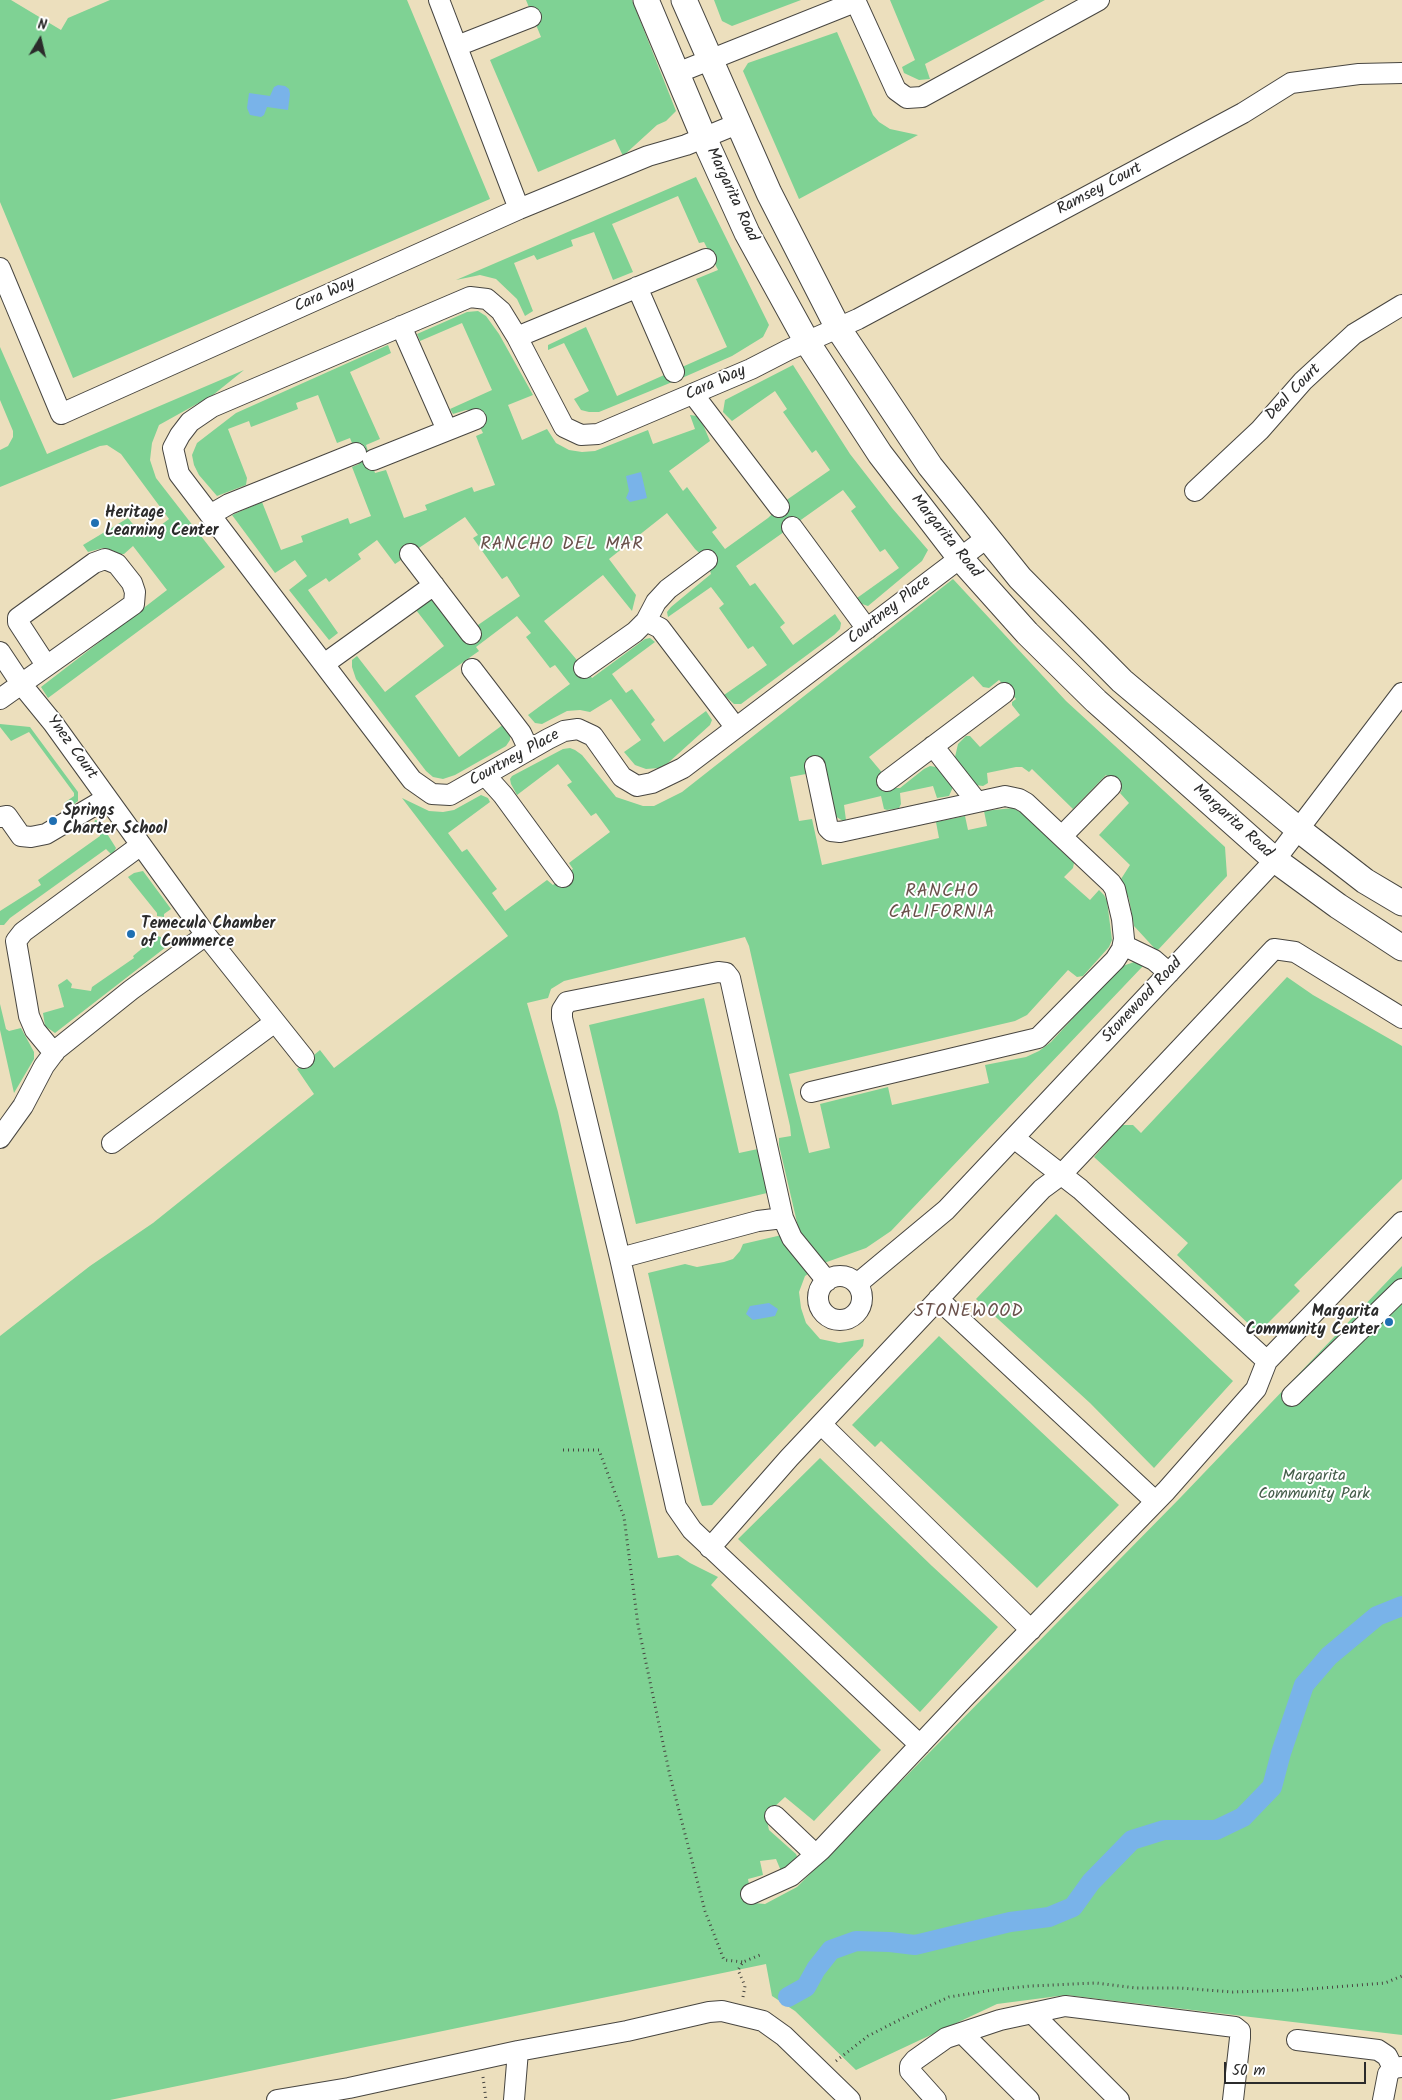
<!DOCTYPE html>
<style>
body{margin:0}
#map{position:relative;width:1402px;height:2100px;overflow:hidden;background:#ecdfbd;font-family:Kalam,sans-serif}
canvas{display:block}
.north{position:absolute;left:15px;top:15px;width:50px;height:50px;-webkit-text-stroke:4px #fff;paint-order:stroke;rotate:9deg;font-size:14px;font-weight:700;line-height:20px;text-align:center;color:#2b2b2b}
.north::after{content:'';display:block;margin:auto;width:18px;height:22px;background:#2b2b2b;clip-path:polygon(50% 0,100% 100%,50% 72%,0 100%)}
.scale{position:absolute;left:1224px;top:2062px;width:142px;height:22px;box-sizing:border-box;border:2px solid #2b2b2b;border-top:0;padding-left:6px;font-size:15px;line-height:18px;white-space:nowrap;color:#2b2b2b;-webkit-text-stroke:4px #fff;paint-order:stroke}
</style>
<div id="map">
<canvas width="1402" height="2100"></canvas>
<div class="north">N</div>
<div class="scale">50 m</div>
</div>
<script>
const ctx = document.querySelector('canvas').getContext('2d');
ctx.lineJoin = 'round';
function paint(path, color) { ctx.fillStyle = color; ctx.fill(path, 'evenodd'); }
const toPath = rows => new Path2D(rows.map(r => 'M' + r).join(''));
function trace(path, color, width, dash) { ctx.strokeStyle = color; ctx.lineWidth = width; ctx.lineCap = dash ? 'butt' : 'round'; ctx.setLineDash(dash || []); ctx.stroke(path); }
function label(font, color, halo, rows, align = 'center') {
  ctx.font = font + ' Kalam,sans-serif'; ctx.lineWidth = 4; ctx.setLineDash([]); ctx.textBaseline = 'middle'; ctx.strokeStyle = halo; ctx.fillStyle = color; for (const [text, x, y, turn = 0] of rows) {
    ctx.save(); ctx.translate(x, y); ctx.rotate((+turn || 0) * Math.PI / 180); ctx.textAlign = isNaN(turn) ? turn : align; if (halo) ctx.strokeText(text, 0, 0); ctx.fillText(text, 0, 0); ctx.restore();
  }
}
paint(toPath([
 [0,0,11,0,61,30,68,18,110,0,407,0,490,199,73,378,0,202],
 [526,0,632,0,676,111,666,121,657,125,623,156,615,139,538,172,490,60,541,37],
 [714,0,801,0,732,26,722,21],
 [890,0,1045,0,925,64,930,79,919,80,904,73,902,67,915,60],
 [837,32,873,115,879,122,890,129,918,135,799,199,743,71,748,63],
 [696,177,769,325,763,337,732,356,682,378,599,412,589,412,581,410,574,399,589,391,564,343,548,350,548,345,586,327,617,396,727,347,696,279,718,270,704,242,699,243,678,196,612,224,633,272,613,280,594,232,571,240,573,246,537,260,534,255,514,263,533,311,525,316,517,299,496,279,480,275,456,280],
 [478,311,486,316,499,334,533,395,508,405,522,440,547,429,556,443,569,450,582,452,595,451,648,430,653,444,695,429,690,415,697,416,701,420,710,441,669,471,683,491,687,487,717,528,712,532,725,549,768,518,788,499,830,470,816,450,812,453,783,412,787,409,775,391,732,421,723,412,725,400,793,365,850,454,892,508,928,550,922,561,868,606,862,604,857,598,899,568,885,549,880,552,851,511,856,507,843,490,736,566,750,586,755,583,785,623,780,627,793,645,835,614,841,623,840,629,834,635,741,704,734,704,724,695,767,665,753,646,748,649,719,608,724,604,711,587,668,617,667,612,671,607,711,574,707,560,695,549,667,513,609,559,636,595,632,611,603,575,544,621,592,678,645,639,650,638,655,642,612,674,626,693,632,689,655,720,651,724,664,742,706,711,712,720,710,725,668,763,659,768,646,769,635,765,624,752,641,740,611,699,590,712,580,710,567,711,542,724,535,723,528,715,570,684,555,665,550,668,526,637,531,633,517,616,476,647,479,651,415,696,459,757,504,724,510,733,510,740,506,746,455,775,443,779,433,777,426,771,356,679,352,667,352,660,357,656,385,692,444,646,416,610,432,599,462,638,471,634,478,625,520,596,507,576,502,579,473,538,478,535,465,517,395,564,377,540,358,554,361,559,329,582,326,578,308,590,338,633,329,640,289,590,307,576,295,560,275,573,232,515,262,502,281,550,303,542,301,536,348,518,350,524,371,516,352,467,359,464,356,453,350,438,337,443,318,395,296,403,298,409,251,427,249,421,228,429,247,478,246,485,217,496,199,475,194,465,192,455,197,443,236,413,388,345,391,353,350,372,380,439,366,445,375,473,386,470,404,518,427,510,425,505,472,487,474,492,495,485,476,436,483,433,472,411,466,410,453,414,450,409,492,390,462,323,420,341,417,334,467,312],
 [0,347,47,454,244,370,213,395,159,425,152,443,150,460,156,478,225,567,48,698,41,687,167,590,133,546,124,554,120,554,109,549,103,548,88,552,83,545,128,518,144,538,169,519,121,454,107,445,100,446,0,487,0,450,8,446,13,437,13,431,0,400],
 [953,579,1066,701,1225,847,1227,876,1157,951,1134,926,1129,899,1121,879,1130,865,1099,835,1129,803,1120,793,1122,790,1106,775,1073,809,1032,769,1029,772,1022,767,1016,767,987,773,988,783,983,786,975,785,955,757,958,744,966,736,970,736,980,747,1020,715,1012,705,1012,702,1016,699,999,680,989,688,983,687,973,676,869,757,895,788,900,788,924,769,930,766,936,767,953,787,949,796,937,798,933,786,900,793,901,804,899,808,887,810,884,809,881,796,844,805,846,820,843,821,835,816,825,765,805,767,806,774,790,777,799,821,812,819,822,865,939,838,936,822,965,816,968,830,987,826,984,811,1013,808,1022,813,1074,863,1073,868,1064,877,1090,900,1099,890,1104,895,1107,901,1112,940,1109,947,1083,976,1077,977,1068,970,1027,1015,1015,1021,789,1074,809,1153,830,1148,820,1104,888,1087,892,1105,989,1083,985,1065,1026,1057,1039,1051,1051,1042,1120,967,1134,962,1143,966,891,1231,866,1248,824,1263,805,1276,799,1292,801,1308,806,1323,820,1339,839,1343,864,1339,863,1346,712,1505,702,1506,700,1501,648,1273,685,1264,697,1267,724,1262,733,1259,740,1251,743,1244,799,1231,779,1145,779,1138,791,1136,790,1126,749,946,745,937,564,981,551,989,548,998,527,1003,558,1112,658,1558,678,1555,690,1563,718,1577,711,1585,881,1750,814,1821,785,1797,772,1809,767,1821,769,1830,796,1854,798,1859,786,1871,781,1871,776,1859,760,1861,763,1875,748,1879,751,1894,754,1903,765,1904,797,1887,1180,1498,1402,1266,1402,2035,1066,1995,997,2004,856,2070,795,2011,772,1996,766,1964,110,2100,0,2100,0,1336,90,1266,153,1223,314,1094,297,1069,320,1050,334,1068,508,936,402,798,429,811,443,812,454,810,481,795,488,798,490,802,448,833,462,852,467,849,497,889,492,893,505,911,547,880,553,885,573,869,569,863,610,832,596,813,591,816,567,785,572,782,558,764,517,795,511,784,510,779,512,776,563,749,570,748,575,750,582,755,616,797,643,806,654,806,682,792],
 [0,724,30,727,78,792,78,801,70,807,65,807,64,803,74,796,74,793,29,732,11,741,0,727],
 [95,820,99,821,111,840,116,848,114,852,111,854,106,849,10,918,4,925,0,925,0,911,41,885,38,880,100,836,100,833,94,824],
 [143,871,171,909,164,914,164,917,157,916,157,913,128,877,134,873],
 [157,936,161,937,161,940,166,947,55,1033,45,1026,43,1013,64,1007,58,985,67,979,72,984,71,988,91,991,92,987,134,958,133,956],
 [1287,977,1313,995,1402,1046,1402,1179,1294,1285,1300,1291,1258,1333,1177,1255,1188,1243,1094,1157,1122,1125,1133,1125,1141,1133],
 [704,998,739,1153,758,1149,767,1193,636,1224,589,1025],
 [0,1004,6,1029,9,1031,21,1028,34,1052,34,1059,14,1093,0,1030],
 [1056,1214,1233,1381,1154,1468,1090,1403,976,1299],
 [939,1336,1119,1505,1037,1588,881,1441,875,1447,852,1425],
 [820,1458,932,1566,998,1627,920,1712,738,1539]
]), '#7fd294');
paint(toPath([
 [278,85,285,86,289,89,290,94,288,110,267,107,264,115,261,117,250,115,247,108,249,93,270,96,274,87],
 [641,472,647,498,630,502,626,498,629,491,626,476],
 [769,1303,778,1309,775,1316,753,1320,746,1314,750,1306]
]), '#79b3e9');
trace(toPath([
 [788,1997,806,1987,816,1969,831,1950,856,1941,890,1942,915,1945,1010,1922,1049,1917,1073,1907,1091,1882,1132,1840,1164,1830,1216,1830,1243,1817,1272,1787,1281,1753,1304,1685,1329,1656,1377,1616,1402,1606]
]), '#79b3e9', 20);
const minor = toPath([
 [439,0,519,209],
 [855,0,896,90,907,98,922,97,1099,0],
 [457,46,531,17],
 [677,73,855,2],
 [0,268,61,414,519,209,648,156,686,145,737,124],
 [637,287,674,372],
 [401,326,447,430],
 [517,337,706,259],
 [693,394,779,507],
 [373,460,476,419],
 [1195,491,1260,430,1303,381,1354,334,1402,305],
 [210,515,229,504,356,453],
 [792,527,867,629],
 [988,537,683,768,652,783,637,786,622,777,593,736,578,729,564,731,548,739,450,795,432,794,412,780,179,474,173,448,180,435,190,422,212,407,470,297,487,299,501,311,517,337,564,427,581,435,598,434,751,369,788,350,858,319,1243,113,1291,83,1359,74,1402,73],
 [410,554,471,634],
 [646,621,660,628,736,728],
 [0,652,22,685,53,723,206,935,304,1058],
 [324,664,434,585],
 [584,668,635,632,646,621,656,602,668,589,707,560],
 [472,669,521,733,529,750],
 [0,699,134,604,135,592,132,583,117,564,105,559,94,563,18,618,18,622,46,665],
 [933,746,977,802],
 [485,775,503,795,563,877],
 [887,781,1004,693],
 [0,817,7,816,21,836,31,837,46,834,107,798],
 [1062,836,1111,786],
 [1123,945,1154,960,1169,973],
 [54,1053,35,1030,29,1016,16,941,23,932,141,845],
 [811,1092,1038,1038,1115,960,1122,949,1124,939,1122,919,1115,889,1111,883,1026,803,1019,799,1005,796,840,832,831,831,828,828,815,766],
 [0,1138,23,1106,44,1066,56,1050,131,990,206,935],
 [1014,1138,1080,1189,1267,1361],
 [112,1143,275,1022],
 [620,1258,758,1221,783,1218],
 '818 1298a22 22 0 1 1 44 0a22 22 0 1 1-44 0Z',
 [827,1281,792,1238,783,1218,730,978,726,973,718,972,567,1002,562,1010,562,1018,620,1258,676,1507,692,1530,920,1745],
 [857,1284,946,1210,1275,860,1402,693],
 [938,1299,1155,1501],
 [1292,1396,1402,1289],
 [821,1424,1031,1630],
 [710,1548,789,1458,1042,1189,1061,1175,1274,949,1295,952,1402,1018],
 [775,1816,815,1854],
 [751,1894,791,1876,821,1850,964,1698,1166,1491,1256,1389,1267,1361,1402,1222],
 [1032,2013,1119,2100],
 [962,2033,1029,2100],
 [1297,2040,1378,2050,1387,2056,1393,2068],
 [277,2100,349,2088,518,2051,627,2031,709,2012,722,2011,763,2021,784,2036,850,2100],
 [514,2100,518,2051],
 [936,2100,910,2071,910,2066,915,2060,946,2038,1000,2020,1065,2006,1235,2027,1240,2031,1240,2038,1233,2100],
 [1383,2100,1388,2074,1393,2068,1402,2067]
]);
const major = toPath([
 [646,0,704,138,747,233,807,342,880,454,960,558,1027,633,1096,701,1249,837,1275,860,1338,906,1402,948],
 [684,0,769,193,838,328,930,466,1020,578,1122,681,1298,829,1365,881,1402,903]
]);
trace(minor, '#484641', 22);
trace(major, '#484641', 27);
trace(toPath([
 [563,1450,599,1450,624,1517,638,1625,670,1776,705,1911,724,1960,743,1962],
 [743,1997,745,1986,738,1970,743,1962,760,1955],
 [836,2061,868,2036,907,2016,949,1997,993,1990,1030,1986,1096,1983,1136,1988,1180,1988,1233,1992,1297,1990,1385,1983,1402,1976],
 [483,2077,486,2100]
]), '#484641', 3, [1, 4]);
trace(minor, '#fff', 20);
trace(major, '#fff', 25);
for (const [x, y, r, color] of [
 [95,523,5,"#1f6fb2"],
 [53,821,5,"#1f6fb2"],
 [131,934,5,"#1f6fb2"],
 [1389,1322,5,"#1f6fb2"]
]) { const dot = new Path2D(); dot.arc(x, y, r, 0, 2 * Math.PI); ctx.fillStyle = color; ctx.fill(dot); trace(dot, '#fff', 2); }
label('16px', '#2b2b2b', '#fff', [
 ["Ramsey Court",1100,190,-28],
 ["Margarita Road",731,195,65],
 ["Cara Way",325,296,-24],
 ["Cara Way",716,384,-24],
 ["Deal Court",1294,393,-46],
 ["Margarita Road",945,537,51],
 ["Courtney Place",890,611,-38],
 ["Ynez Court",71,748,54],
 ["Courtney Place",515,759,-29],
 ["Margarita Road",1232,822,42],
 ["Stonewood Road",1143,1001,-47]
]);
label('bold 16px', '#2b2b2b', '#fff', [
 ["Heritage",105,514],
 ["Learning Center",105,532],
 ["Springs",63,812],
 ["Charter School",63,830],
 ["Temecula Chamber",141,925],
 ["of Commerce",141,943],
 ["Margarita",1379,1313,"right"],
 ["Community Center",1379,1331,"right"]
], 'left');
label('16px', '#445d4a', '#fff', [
 ["Margarita",1314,1477],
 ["Community Park",1314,1495]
]);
ctx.letterSpacing = '1px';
label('18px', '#6a514b', '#fff', [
 ["RANCHO DEL MAR",562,546],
 ["RANCHO",942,893],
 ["CALIFORNIA",942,914],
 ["STONEWOOD",969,1313]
]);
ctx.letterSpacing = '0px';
</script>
